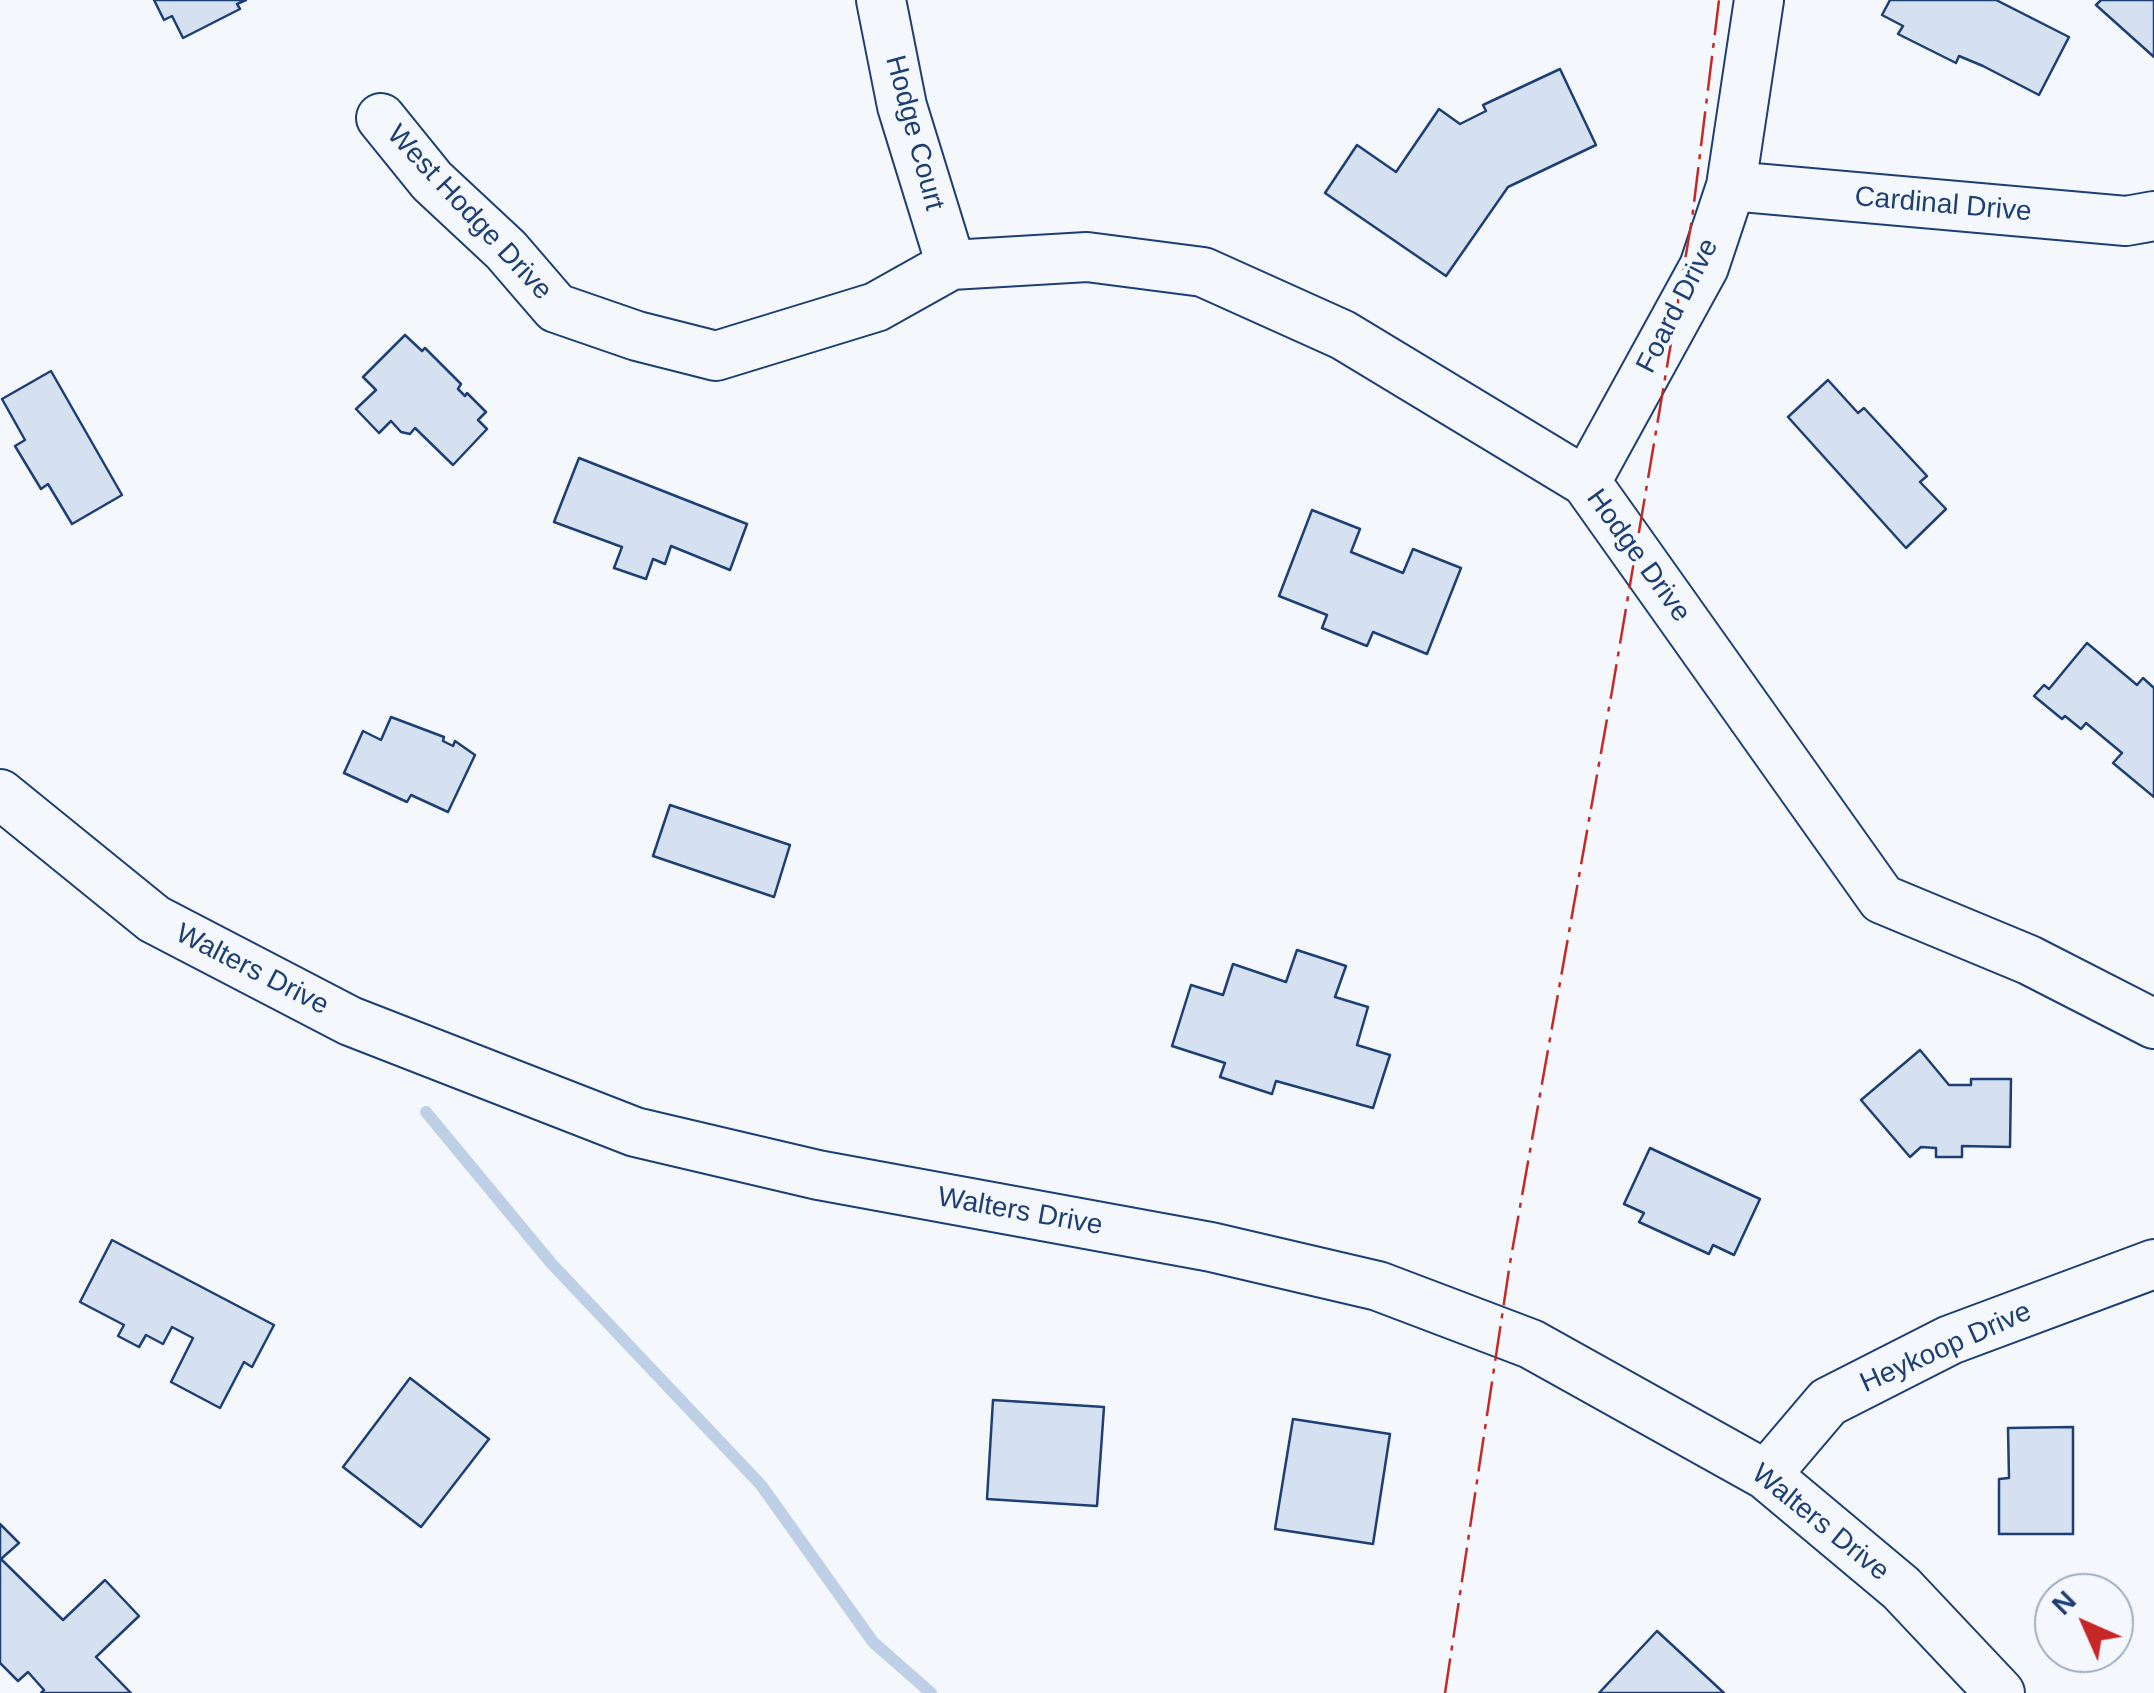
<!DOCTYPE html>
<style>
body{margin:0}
#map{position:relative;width:2154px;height:1693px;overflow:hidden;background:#f4f7fb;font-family:Arial,sans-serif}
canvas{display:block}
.north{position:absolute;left:2034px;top:1573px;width:100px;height:100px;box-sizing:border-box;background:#f4f7fb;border:2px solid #9eadc5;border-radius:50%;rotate:315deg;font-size:28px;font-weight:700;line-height:40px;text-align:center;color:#1d3f73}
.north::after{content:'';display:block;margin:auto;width:35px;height:45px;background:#c62828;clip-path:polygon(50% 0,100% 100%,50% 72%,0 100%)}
</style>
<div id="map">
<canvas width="2154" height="1693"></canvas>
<div class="north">N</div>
</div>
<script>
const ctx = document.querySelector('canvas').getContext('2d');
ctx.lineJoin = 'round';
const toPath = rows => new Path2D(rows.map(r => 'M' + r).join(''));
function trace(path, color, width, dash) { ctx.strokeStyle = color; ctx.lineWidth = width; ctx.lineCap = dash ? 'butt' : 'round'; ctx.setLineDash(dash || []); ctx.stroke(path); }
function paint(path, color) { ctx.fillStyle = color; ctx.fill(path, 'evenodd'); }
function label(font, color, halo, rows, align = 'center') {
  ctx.font = font + ' Arial,sans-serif'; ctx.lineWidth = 8; ctx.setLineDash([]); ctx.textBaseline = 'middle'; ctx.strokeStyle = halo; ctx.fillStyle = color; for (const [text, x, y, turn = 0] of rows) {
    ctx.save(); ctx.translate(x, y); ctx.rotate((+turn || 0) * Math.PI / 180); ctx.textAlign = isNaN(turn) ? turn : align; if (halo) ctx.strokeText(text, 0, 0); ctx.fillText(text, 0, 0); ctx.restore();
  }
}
trace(toPath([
 [426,1112,551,1263,761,1485,873,1642,931,1693]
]), '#bed0e5', 12);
const building = toPath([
 [154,0,246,0,237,4,240,9,183,38,172,16,164,20,154,0],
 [1890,0,1996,0,2069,37,2039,95,1983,66,1959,56,1956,63,1898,34,1903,26,1882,15,1890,0],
 [2101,0,2154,0,2154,57,2096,5,2101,0],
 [1560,69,1596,145,1508,187,1446,276,1325,193,1357,145,1396,172,1439,109,1460,124,1486,111,1483,105,1560,69],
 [405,335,422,351,425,348,461,384,458,389,465,396,467,393,486,412,478,420,487,429,453,465,415,428,410,434,401,432,391,421,379,433,356,409,376,390,363,377,405,335],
 [51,371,122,495,72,524,48,484,41,489,15,446,25,440,2,399,51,371],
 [1828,380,1858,413,1864,408,1927,476,1920,482,1946,509,1906,548,1788,417,1828,380],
 [579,458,747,524,730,570,671,546,665,564,653,559,646,579,614,568,622,547,554,522,579,458],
 [1312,510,1360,529,1351,552,1403,573,1413,549,1461,568,1427,654,1373,632,1367,646,1322,628,1327,615,1279,596,1312,510],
 [2087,643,2137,685,2143,678,2154,688,2154,797,2113,763,2122,753,2086,723,2081,729,2065,716,2062,719,2034,696,2044,685,2049,689,2087,643],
 [391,717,444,737,443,741,453,746,455,741,475,755,448,812,411,795,407,802,344,773,363,731,381,740,391,717],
 [670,805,790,845,774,897,653,856,670,805],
 [1297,950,1346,966,1335,997,1368,1007,1357,1045,1390,1055,1373,1108,1276,1081,1272,1094,1220,1077,1225,1063,1172,1046,1191,985,1223,995,1233,964,1286,982,1297,950],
 [1920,1050,1949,1085,1971,1085,1971,1079,2011,1079,2010,1147,1962,1146,1962,1157,1936,1157,1936,1148,1921,1147,1910,1157,1861,1100,1920,1050],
 [1650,1148,1760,1199,1734,1255,1713,1245,1709,1254,1639,1222,1644,1213,1624,1204,1650,1148],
 [112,1240,274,1325,252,1367,244,1362,220,1408,171,1382,193,1338,172,1327,163,1344,146,1335,139,1347,118,1336,124,1325,80,1302,112,1240],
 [410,1378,489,1439,421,1527,343,1467,410,1378],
 [993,1400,1104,1407,1097,1506,987,1499,993,1400],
 [1293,1419,1390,1434,1373,1544,1275,1529,1293,1419],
 [2073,1427,2073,1534,1999,1534,1999,1479,2009,1478,2008,1428,2073,1427],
 [0,1524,19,1543,1,1559,63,1620,105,1580,139,1616,96,1657,131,1693,41,1693,44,1690,28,1672,18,1681,0,1663,0,1524],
 [1657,1631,1724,1693,1599,1693,1657,1631]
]);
paint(building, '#d5e0f0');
trace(building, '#1d3f73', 2.5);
const minor = toPath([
 [881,0,902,106,951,265],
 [381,118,432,181,506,250,556,308,637,336,716,356,876,307,951,265,1087,257,1203,272,1343,335,1586,482,1882,899,2029,960,2154,1024],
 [1731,186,2126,221,2154,216],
 [1586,482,1704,267,1731,186,1759,0],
 [0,794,154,919,350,1021,635,1132,818,1175,1211,1247,1378,1286,1531,1344,1766,1475,1901,1588,2000,1693],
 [1766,1475,1828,1402,1950,1340,2154,1264]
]);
trace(minor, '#1d3f73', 52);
trace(minor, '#f4f7fb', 48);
trace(toPath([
 [1445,1693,1510,1263,1612,691,1692,219,1719,0]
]), '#c62828', 2.5, [35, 8, 5, 8]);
label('28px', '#1d3f73', '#f4f7fb', [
 ["Hodge Court",914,133,75],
 ["Cardinal Drive",1943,205,5],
 ["West Hodge Drive",469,213,47],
 ["Foard Drive",1678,306,-63],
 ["Hodge Drive",1638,556,54],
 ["Walters Drive",252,970,27],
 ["Walters Drive",1020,1212,10],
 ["Heykoop Drive",1946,1348,-24],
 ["Walters Drive",1820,1523,39]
]);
</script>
